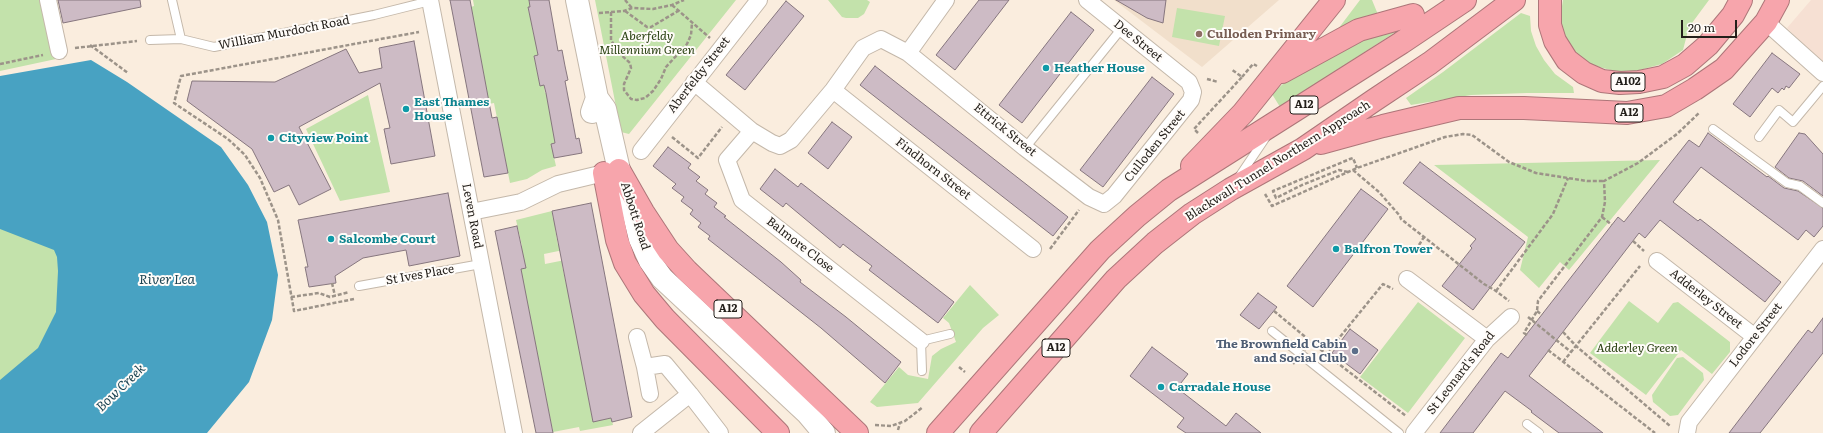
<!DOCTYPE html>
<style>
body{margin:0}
#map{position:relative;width:1823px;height:433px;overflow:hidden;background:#faedde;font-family:Literata,serif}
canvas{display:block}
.scale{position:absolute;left:1681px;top:20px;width:56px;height:18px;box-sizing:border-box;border:2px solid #231f1a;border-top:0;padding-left:5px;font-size:12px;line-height:14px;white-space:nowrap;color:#231f1a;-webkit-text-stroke:3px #fffcf9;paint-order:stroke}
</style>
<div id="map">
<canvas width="1823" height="433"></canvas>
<div class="scale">20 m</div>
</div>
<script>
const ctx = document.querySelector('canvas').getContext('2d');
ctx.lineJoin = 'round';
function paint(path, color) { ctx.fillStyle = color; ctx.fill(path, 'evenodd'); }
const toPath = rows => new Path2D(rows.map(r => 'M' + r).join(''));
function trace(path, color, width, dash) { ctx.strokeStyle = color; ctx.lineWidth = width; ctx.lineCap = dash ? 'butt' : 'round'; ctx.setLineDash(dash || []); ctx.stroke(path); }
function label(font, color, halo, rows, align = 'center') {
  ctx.font = font + ' Literata,serif'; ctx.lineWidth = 4; ctx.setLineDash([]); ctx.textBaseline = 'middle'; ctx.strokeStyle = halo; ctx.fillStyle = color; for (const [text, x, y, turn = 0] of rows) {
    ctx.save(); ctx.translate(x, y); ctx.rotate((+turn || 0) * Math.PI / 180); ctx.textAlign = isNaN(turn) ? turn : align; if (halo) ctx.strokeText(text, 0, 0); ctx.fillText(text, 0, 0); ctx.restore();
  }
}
paint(toPath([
 [1811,0,1823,0,1823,65,1787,28]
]), '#f6e0d3');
paint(toPath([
 [1114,0,1279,0,1202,67]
]), '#f1dfcb');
paint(toPath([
 [0,0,41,0,56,59,0,71],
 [473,0,529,0,530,7,528,8,530,16,533,16,532,27,534,36,536,35,538,55,534,56,540,85,544,85,545,93,548,93,558,142,551,144,556,166,542,170,527,179,510,183,494,103,489,104,471,7,474,6],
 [595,0,736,0,629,134,621,132],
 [828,0,867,0,870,2,864,14,858,18,846,18,842,17],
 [1360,0,1372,0,1379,17,1332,37],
 [1563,0,1709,0,1689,27,1683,50,1662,64,1632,72,1618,72,1588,64,1574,53,1565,40,1561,29,1561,12],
 [1177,8,1225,16,1219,46,1172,37],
 [1521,13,1530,16,1531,31,1536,46,1544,60,1555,74,1573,87,1574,93,1527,93,1471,95,1411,105,1406,98,1443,72],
 [1397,31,1280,107,1272,94,1284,83,1347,44],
 [368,95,390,192,340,201,306,129],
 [1660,160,1569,270,1560,262,1539,288,1520,270,1528,237,1434,165],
 [0,182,101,227,2,433,0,433],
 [552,211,553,219,572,215,573,225,555,228,558,245,578,247,544,254,545,264,580,257,562,265,566,283,584,280,579,347,589,402,593,421,611,418,613,425,580,431,579,427,553,432,516,248,522,246,516,220],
 [970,285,999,315,983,328,918,403,877,407,870,402,899,367,908,375,928,379,932,356,941,349,956,342,949,323,943,318],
 [1629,301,1658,323,1673,303,1678,302,1730,342,1730,352,1712,374,1681,350,1646,395,1590,353],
 [1418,302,1465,338,1408,413,1360,377],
 [1683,357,1703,373,1704,380,1678,415,1670,416,1653,402,1652,395,1677,358]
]), '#c3e2ab');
paint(toPath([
 [91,60,127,82,221,147,248,185,267,222,278,275,272,320,249,382,207,433,0,433,0,380,38,348,56,312,58,271,57,257,54,250,0,229,0,76]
]), '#48a2c2');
const building = toPath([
 [58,0,140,0,141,7,63,23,58,0],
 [450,0,470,0,492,118,497,117,508,173,484,177,450,0],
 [529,0,549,0,558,51,562,50,565,66,568,80,565,81,576,139,579,138,582,153,554,158,551,144,555,143,546,93,544,85,540,86,534,56,538,55,528,7,530,7,529,0],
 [979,0,1009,0,955,70,936,55,979,0],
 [1116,0,1166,0,1163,23,1147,18,1116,0],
 [786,1,804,16,745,90,726,75,786,1],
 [1071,12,1094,30,1022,123,999,105,1071,12],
 [414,41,435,156,391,164,384,129,390,128,380,83,299,127,331,189,299,205,289,185,274,192,252,149,187,101,192,81,275,82,346,49,359,73,382,68,379,48,414,41],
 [1772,53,1800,74,1789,88,1786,86,1784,90,1782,88,1778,93,1772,88,1750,117,1733,104,1772,53],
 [875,66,1068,217,1053,236,860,85,875,66],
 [1152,77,1174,94,1103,187,1080,170,1152,77],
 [832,122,852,137,828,169,808,153,832,122],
 [1708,133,1767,177,1768,176,1784,188,1798,191,1823,208,1823,226,1814,237,1806,230,1798,240,1701,167,1673,202,1698,221,1700,219,1781,282,1765,302,1660,220,1645,238,1639,233,1529,376,1603,433,1559,433,1531,412,1532,411,1505,391,1473,433,1440,433,1501,353,1508,358,1618,217,1624,222,1689,140,1699,147,1708,133],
 [1799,133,1805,134,1823,154,1823,196,1803,181,1789,178,1775,167,1799,133],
 [668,147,691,164,688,168,700,177,696,181,708,190,705,194,717,203,714,207,726,216,724,217,781,262,801,280,800,282,846,317,901,362,885,383,821,328,708,239,710,236,698,227,701,223,690,214,693,210,681,201,684,197,672,188,676,184,653,166,668,147],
 [1420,162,1525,242,1473,310,1442,286,1472,248,1470,246,1476,239,1403,183,1420,162],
 [775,169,798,187,801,183,954,302,938,323,869,270,872,266,857,255,843,244,840,248,786,203,783,207,760,189,775,169],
 [1361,189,1388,209,1313,307,1287,286,1361,189],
 [448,193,460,256,409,266,406,250,363,258,335,276,336,283,309,287,305,267,308,267,298,220,448,193],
 [591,203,632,417,612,422,611,418,593,422,552,211,591,203],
 [517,226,526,268,521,269,553,433,536,433,495,231,517,226],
 [1258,293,1277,307,1259,329,1240,315,1258,293],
 [1823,318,1823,353,1760,433,1729,433,1808,330,1812,333,1823,318],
 [1350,329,1378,350,1360,374,1332,353,1350,329],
 [1152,347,1188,374,1177,388,1226,426,1236,413,1261,433,1186,433,1177,427,1184,418,1130,376,1152,347]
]);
paint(building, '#cdbbc5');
trace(building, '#86767e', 1);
const lane = toPath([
 [172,0,181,39],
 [150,40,181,39,214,47,374,15,430,1],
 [1713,129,1787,183,1800,186,1823,203],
 [1759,137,1779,110,1793,122,1823,86],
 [1025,148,1122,28],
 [1239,177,1266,137],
 [359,286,481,264],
 [1272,331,1399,433],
 [922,371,921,341,950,334],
 [1527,424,1539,433]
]);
const street = toPath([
 [48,0,59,51],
 [430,0,514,433],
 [1766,22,1823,73],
 [908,53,946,0],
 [694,82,752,131,772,143,780,146,791,140,833,90,863,48,881,39,908,53,1025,148,1089,197,1104,204,1114,196,1191,100,1193,92,1189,82,1087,0],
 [833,90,1033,249],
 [752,131,727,160,742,200,921,341],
 [641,151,759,0],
 [471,212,521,202,558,184,604,173],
 [1657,261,1755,337],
 [1407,279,1487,339],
 [637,337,645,367,665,364,690,394],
 [645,367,650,394],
 [641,433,690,394,720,433],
 [1414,433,1487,339,1511,317],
 [1687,433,1689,422,1823,249]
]);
const secondary = toPath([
 [577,0,597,98,592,112],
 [597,98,605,109,619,170,633,211,640,239,650,261,662,278,807,413,824,433]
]);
const highway = toPath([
 [1550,0,1550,25,1555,41,1567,60,1584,73,1602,81,1620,83,1639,82,1663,77,1685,65,1708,45,1733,15,1741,0],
 [1282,72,1359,30,1413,15],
 [1321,143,1383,126,1459,108,1524,108,1627,113,1666,106,1695,89,1724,69,1766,22,1778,0],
 [1192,166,1243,113,1334,0],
 [619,170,643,212,668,250,687,271,857,433],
 [604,173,617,240,625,263,644,294,665,319,778,433],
 [938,433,1100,250,1137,216,1169,190,1401,43,1465,0],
 [981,433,1116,279,1155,243,1192,214,1231,189,1303,149,1373,101,1430,63,1514,0]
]);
trace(lane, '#c4b8aa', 10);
trace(street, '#c4b8aa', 18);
trace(secondary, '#c4b8aa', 24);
trace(highway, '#ad7679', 24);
trace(toPath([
 [625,0,632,8],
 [672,5,710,38],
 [625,11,647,27,651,27,678,11],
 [611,12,611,40,618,52,630,63,631,68,624,84,624,90,631,99,637,100,645,98,653,91,661,79,666,67,687,44,691,35,692,23],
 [599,13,624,11,632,8,653,9,672,5,684,0],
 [90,45,128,73],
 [75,48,137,41],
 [0,64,43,55],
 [1242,77,1253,64,1257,66],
 [1207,79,1218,82],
 [1198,133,1194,129,1242,77,1231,69],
 [672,137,698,158,722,127],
 [1353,170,1379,192,1400,216,1401,219,1484,284,1496,291,1509,301],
 [1348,172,1339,170,1302,185,1276,198,1273,191,1350,159,1353,158,1357,168],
 [1265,194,1272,206,1357,168,1445,137,1463,134,1472,135,1509,162,1536,173,1587,181,1604,181],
 [1602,217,1612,225],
 [1633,241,1644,251],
 [1419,245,1424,237],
 [1050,249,1079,210],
 [332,283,335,296],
 [1496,291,1553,214,1568,178],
 [291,297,319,293,330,297,349,292],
 [354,299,294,311,278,220,260,178,245,155,228,139,174,103,181,76,419,32],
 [1274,311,1326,354,1383,284,1393,289],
 [1537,311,1542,315],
 [1528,317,1571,352],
 [1563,332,1576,346,1670,426],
 [1527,335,1524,333,1537,311,1538,301,1602,217,1605,202,1604,181,1638,163,1677,134,1699,113],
 [1548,350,1655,433],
 [1326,354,1406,416],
 [1563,362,1640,266],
 [959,367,965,372],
 [875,425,891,426,905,421,923,407],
 [898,430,900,423]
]), '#9c9389', 2.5, [4, 2]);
trace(lane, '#fff', 8);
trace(street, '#fff', 16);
trace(secondary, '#fff', 22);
trace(highway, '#f7a5ac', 22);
trace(toPath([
 [1293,364,1305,349]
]), '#9c9389', 2.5, [4, 2]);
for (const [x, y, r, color] of [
 [1199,34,4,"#8d6e63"],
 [1046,68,4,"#0f9aa8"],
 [406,109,4,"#0f9aa8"],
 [271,138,4,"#0f9aa8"],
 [331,239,4,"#0f9aa8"],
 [1336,249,4,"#0f9aa8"],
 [1355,351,4,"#5c6f8a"],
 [1161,387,4,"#0f9aa8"]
]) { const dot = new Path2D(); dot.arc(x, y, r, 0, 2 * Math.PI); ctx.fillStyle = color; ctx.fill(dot); trace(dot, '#fffcf9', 1.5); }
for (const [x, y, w] of [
 [1628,82,34],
 [1304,105,28],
 [1629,113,28],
 [728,309,28],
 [1056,348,28]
]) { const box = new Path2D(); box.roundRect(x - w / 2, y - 9, w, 18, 3); ctx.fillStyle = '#fffcf9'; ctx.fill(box); trace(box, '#231f1a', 1); }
label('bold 11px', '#231f1a', null, [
 ["A102",1628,82],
 ["A12",1304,105],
 ["A12",1629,113],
 ["A12",728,309],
 ["A12",1056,348]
]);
label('12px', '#231f1a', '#fffcf9', [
 ["William Murdoch Road",284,33,-11],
 ["Dee Street",1138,41,39],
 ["Aberfeldy Street",699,75,-52],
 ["Ettrick Street",1005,130,39],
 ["Culloden Street",1155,146,-51],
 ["Blackwall Tunnel Northern Approach",1278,161,-32],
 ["Findhorn Street",933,169,38],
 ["Leven Road",472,216,79],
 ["Abbott Road",635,216,72],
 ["Balmore Close",800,245,38],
 ["St Ives Place",420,275,-10],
 ["Adderley Street",1706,299,38],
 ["Lodore Street",1756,335,-52],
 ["St Leonard's Road",1461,373,-52]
]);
label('bold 12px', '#785e54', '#fffcf9', [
 ["Culloden Primary",1207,34]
], 'left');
label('italic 12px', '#2c4314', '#fffcf9', [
 ["Aberfeldy",647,36],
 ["Millennium Green",647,50],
 ["Adderley Green",1637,348]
]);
label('bold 12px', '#0d838f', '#fffcf9', [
 ["Heather House",1054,68],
 ["East Thames",414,102],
 ["House",414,116],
 ["Cityview Point",279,138],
 ["Salcombe Court",339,239],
 ["Balfron Tower",1344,249],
 ["Carradale House",1169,387]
], 'left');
label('bold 12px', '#4e5e75', '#fffcf9', [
 ["The Brownfield Cabin",1347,344],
 ["and Social Club",1347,358]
], 'right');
label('italic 13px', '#1b4352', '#fffcf9', [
 ["River Lea",167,280],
 ["Bow Creek",121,388,-44]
]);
</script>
